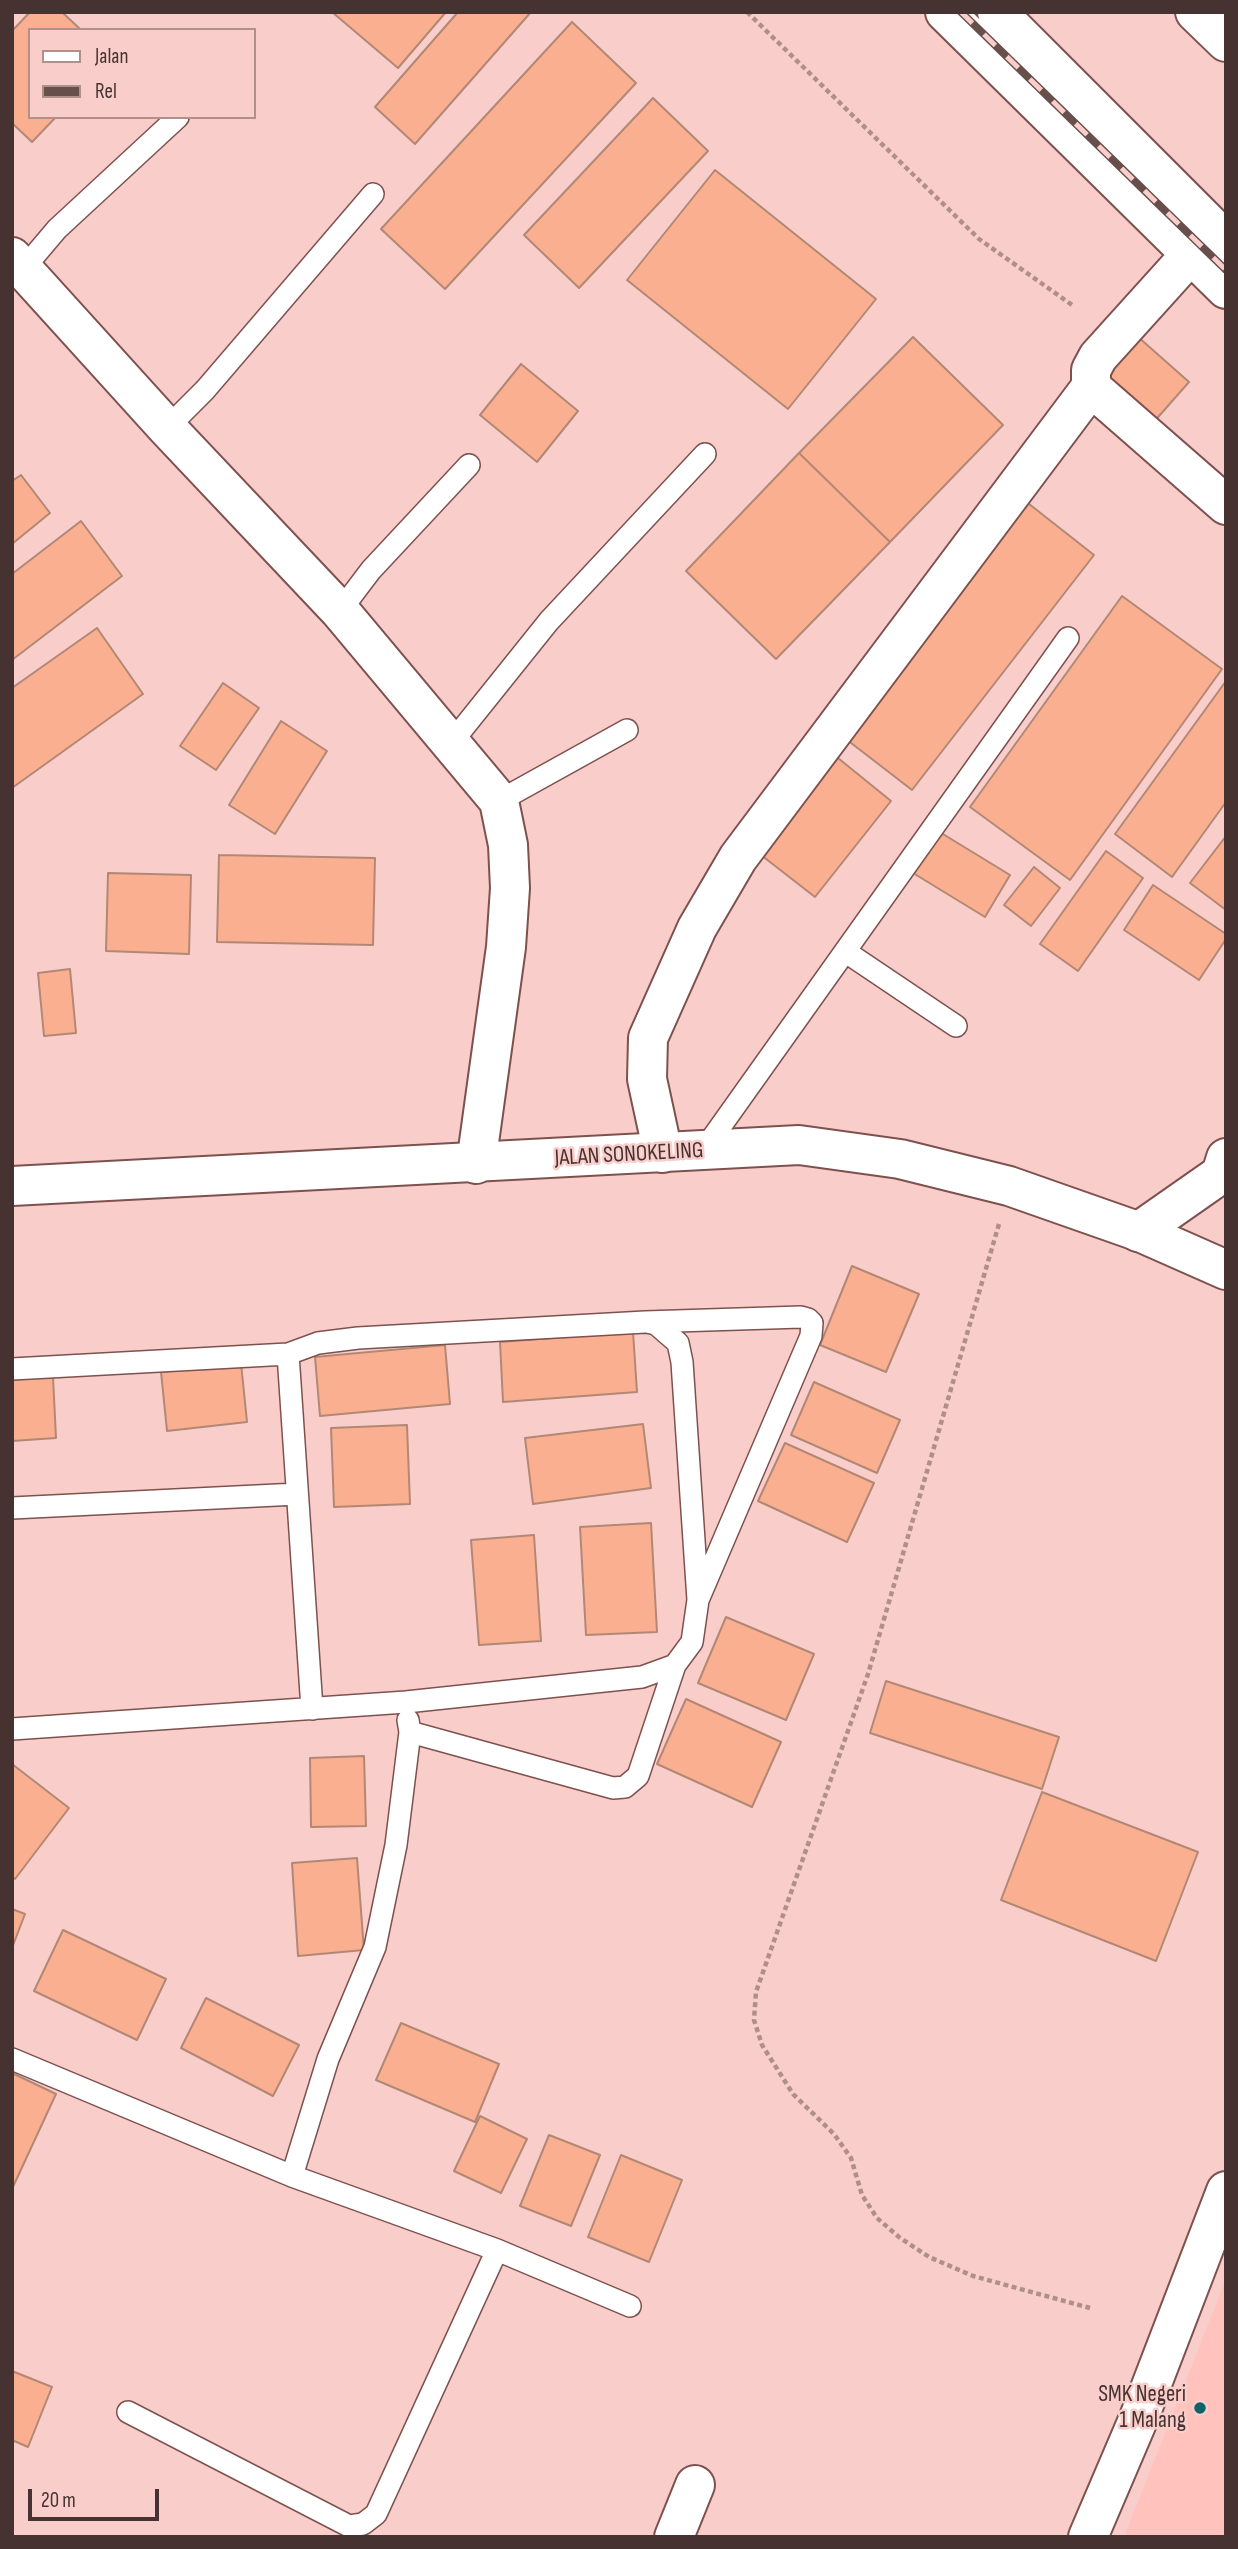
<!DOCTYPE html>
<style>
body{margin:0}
#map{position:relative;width:1238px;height:2549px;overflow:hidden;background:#f9ceca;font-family:"Sofia Sans Condensed",sans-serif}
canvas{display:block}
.frame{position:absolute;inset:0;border:14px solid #463230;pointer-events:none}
.legend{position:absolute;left:28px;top:28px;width:228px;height:91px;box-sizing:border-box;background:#f9ceca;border:2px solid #b1908c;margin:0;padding:9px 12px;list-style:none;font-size:21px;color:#463230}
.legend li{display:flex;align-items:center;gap:14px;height:35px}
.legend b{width:35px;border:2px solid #b1908c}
.scale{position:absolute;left:28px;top:2489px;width:131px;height:32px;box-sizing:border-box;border:4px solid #463230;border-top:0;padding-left:9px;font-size:21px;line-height:24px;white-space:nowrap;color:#463230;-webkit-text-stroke:5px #f9ceca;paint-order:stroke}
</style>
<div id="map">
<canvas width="1238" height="2549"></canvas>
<div class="frame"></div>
<ul class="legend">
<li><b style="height:9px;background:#fff"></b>Jalan</li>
<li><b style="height:9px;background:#674f4c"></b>Rel</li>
</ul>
<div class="scale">20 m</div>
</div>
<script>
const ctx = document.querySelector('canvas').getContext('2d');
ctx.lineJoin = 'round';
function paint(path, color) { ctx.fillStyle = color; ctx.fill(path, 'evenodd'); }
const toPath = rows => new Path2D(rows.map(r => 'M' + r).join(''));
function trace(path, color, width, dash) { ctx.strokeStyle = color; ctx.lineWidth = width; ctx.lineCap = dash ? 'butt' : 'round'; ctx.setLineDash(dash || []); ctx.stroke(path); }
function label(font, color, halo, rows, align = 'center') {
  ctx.font = font + ' "Sofia Sans Condensed",sans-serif'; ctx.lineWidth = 5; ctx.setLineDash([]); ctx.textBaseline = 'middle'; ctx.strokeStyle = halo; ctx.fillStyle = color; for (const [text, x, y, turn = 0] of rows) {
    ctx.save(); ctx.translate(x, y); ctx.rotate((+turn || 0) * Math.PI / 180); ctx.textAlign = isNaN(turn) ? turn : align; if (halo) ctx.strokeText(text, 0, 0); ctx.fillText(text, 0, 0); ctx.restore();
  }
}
paint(toPath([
 [1226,2279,1226,2537,1124,2537]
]), '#ffc2bd');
const building = toPath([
 [30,12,62,12,81,30,30,30,30,117,56,117,32,142,12,123,12,31,30,12],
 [332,12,446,12,398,68,332,12],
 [458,12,531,12,415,144,375,107,458,12],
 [572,22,636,83,445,289,381,229,572,22],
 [653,98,708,151,579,288,524,235,653,98],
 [715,170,876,299,788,409,627,280,715,170],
 [1137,336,1189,382,1152,424,1099,377,1137,336],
 [913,337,1003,425,890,542,799,453,913,337],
 [521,364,578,411,537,462,480,415,521,364],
 [799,453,890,542,776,659,686,571,799,453],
 [21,475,50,513,12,544,12,481,21,475],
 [1024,500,1094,555,912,790,842,736,1024,500],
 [81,521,122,576,12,660,12,574,81,521],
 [1122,596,1222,669,1070,880,970,807,1122,596],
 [97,628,143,694,12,788,12,688,97,628],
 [1226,681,1226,802,1172,877,1115,834,1226,681],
 [223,683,259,708,216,770,180,746,223,683],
 [281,721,327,751,275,834,229,805,281,721],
 [838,758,891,801,815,897,761,855,838,758],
 [938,831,1010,875,985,917,913,873,938,831],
 [1226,836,1226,910,1190,883,1226,836],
 [1106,851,1143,878,1078,971,1040,944,1106,851],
 [219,855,375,858,373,945,217,942,219,855],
 [1034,867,1060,888,1031,926,1004,905,1034,867],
 [108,873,191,875,189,954,106,951,108,873],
 [1153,885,1226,934,1226,939,1199,980,1124,930,1153,885],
 [70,969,76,1033,44,1036,38,973,70,969],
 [852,1266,919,1294,886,1372,820,1345,852,1266],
 [633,1332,637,1392,503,1402,500,1342,633,1332],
 [445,1345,450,1404,320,1416,315,1357,445,1345],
 [241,1363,247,1422,167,1431,161,1372,241,1363],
 [53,1377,56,1438,12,1441,12,1379,53,1377],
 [814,1382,900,1420,877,1473,791,1435,814,1382],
 [643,1424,651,1488,533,1504,525,1438,643,1424],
 [407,1425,410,1504,334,1507,331,1428,407,1425],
 [785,1443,874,1483,847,1542,758,1501,785,1443],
 [651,1523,657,1632,586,1635,580,1527,651,1523],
 [534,1535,541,1641,479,1645,471,1540,534,1535],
 [726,1617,814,1654,786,1720,698,1683,726,1617],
 [886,1681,1059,1737,1042,1789,870,1733,886,1681],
 [686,1699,781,1742,752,1807,657,1764,686,1699],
 [364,1756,366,1826,311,1827,310,1758,364,1756],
 [12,1764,69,1808,15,1879,12,1877,12,1764],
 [1042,1792,1198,1852,1156,1961,1001,1900,1042,1792],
 [357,1858,364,1950,298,1956,292,1863,357,1858],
 [12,1909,25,1914,12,1948,12,1909],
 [63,1930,166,1979,137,2040,34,1991,63,1930],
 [206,1998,299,2045,273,2096,181,2048,206,1998],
 [401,2023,499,2064,475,2122,376,2080,401,2023],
 [12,2073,56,2094,12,2189,12,2073],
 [480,2116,527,2139,501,2193,454,2171,480,2116],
 [549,2135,600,2155,571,2226,520,2206,549,2135],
 [621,2155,682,2180,649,2262,588,2237,621,2155],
 [12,2371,52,2387,28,2447,12,2440,12,2371]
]);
paint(building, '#fab090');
trace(building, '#b38775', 2);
const service = toPath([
 [24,268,57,229,178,117],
 [167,428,205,390,373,194],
 [340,611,371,570,469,465],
 [452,742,549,621,705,454],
 [499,801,627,730],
 [846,952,956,1026],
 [703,1151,1068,638],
 [288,1354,312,1709],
 [12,1369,288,1354,318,1343,358,1338,645,1322,801,1317,808,1319,812,1323,811,1336,698,1600],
 [12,1508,297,1494],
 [12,1729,406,1702,642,1677,675,1665],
 [410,1732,613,1788,625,1787,638,1776,675,1665,692,1642,698,1600,682,1362,678,1343,656,1324,647,1322],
 [12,2059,292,2176,497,2250,630,2306],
 [292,2176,328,2059,375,1947,396,1845,410,1732,408,1720],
 [128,2412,349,2526,363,2524,376,2514,497,2250]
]);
const minor = toPath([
 [945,12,1226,289],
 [997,12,1226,241],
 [1195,12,1226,42],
 [12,257,167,428,340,611,499,801,508,845,510,888,506,947,476,1164],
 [1091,387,1226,505],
 [663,1153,647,1079,648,1038,697,928,738,858,1091,387,1091,370,1098,357,1191,254],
 [1138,1232,1221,1174,1226,1158],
 [674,2537,695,2485]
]);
const tertiary = toPath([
 [12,1186,799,1145,900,1159,1009,1186,1140,1232,1226,1270],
 [1088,2537,1138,2420,1226,2191]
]);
trace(service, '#7e514e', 24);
trace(minor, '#7e514e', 42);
trace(tertiary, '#7e514e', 42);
trace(toPath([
 [747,12,979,239,1072,305],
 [999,1224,868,1674,756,1992,754,2020,762,2045,793,2094,834,2134,851,2158,862,2195,877,2218,899,2237,929,2257,973,2276,1090,2308]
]), '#b08f8b', 4.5, [5, 3.5]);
trace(service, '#fff', 21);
trace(minor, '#fff', 38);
trace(tertiary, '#fff', 38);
const rail = toPath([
 [961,12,1226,270]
]);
trace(rail, '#674f4c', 8);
trace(rail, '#f9ceca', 5, [16]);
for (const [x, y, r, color] of [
 [1200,2408,7,"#126269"]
]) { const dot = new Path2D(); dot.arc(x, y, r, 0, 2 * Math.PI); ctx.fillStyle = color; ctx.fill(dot); trace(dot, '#f9ceca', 2.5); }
label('23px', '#463230', '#f9ceca', [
 ["JALAN SONOKELING",629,1155,-3]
]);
label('23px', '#463230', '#f9ceca', [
 ["SMK Negeri",1186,2395],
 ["1 Malang",1186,2421]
], 'right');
</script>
